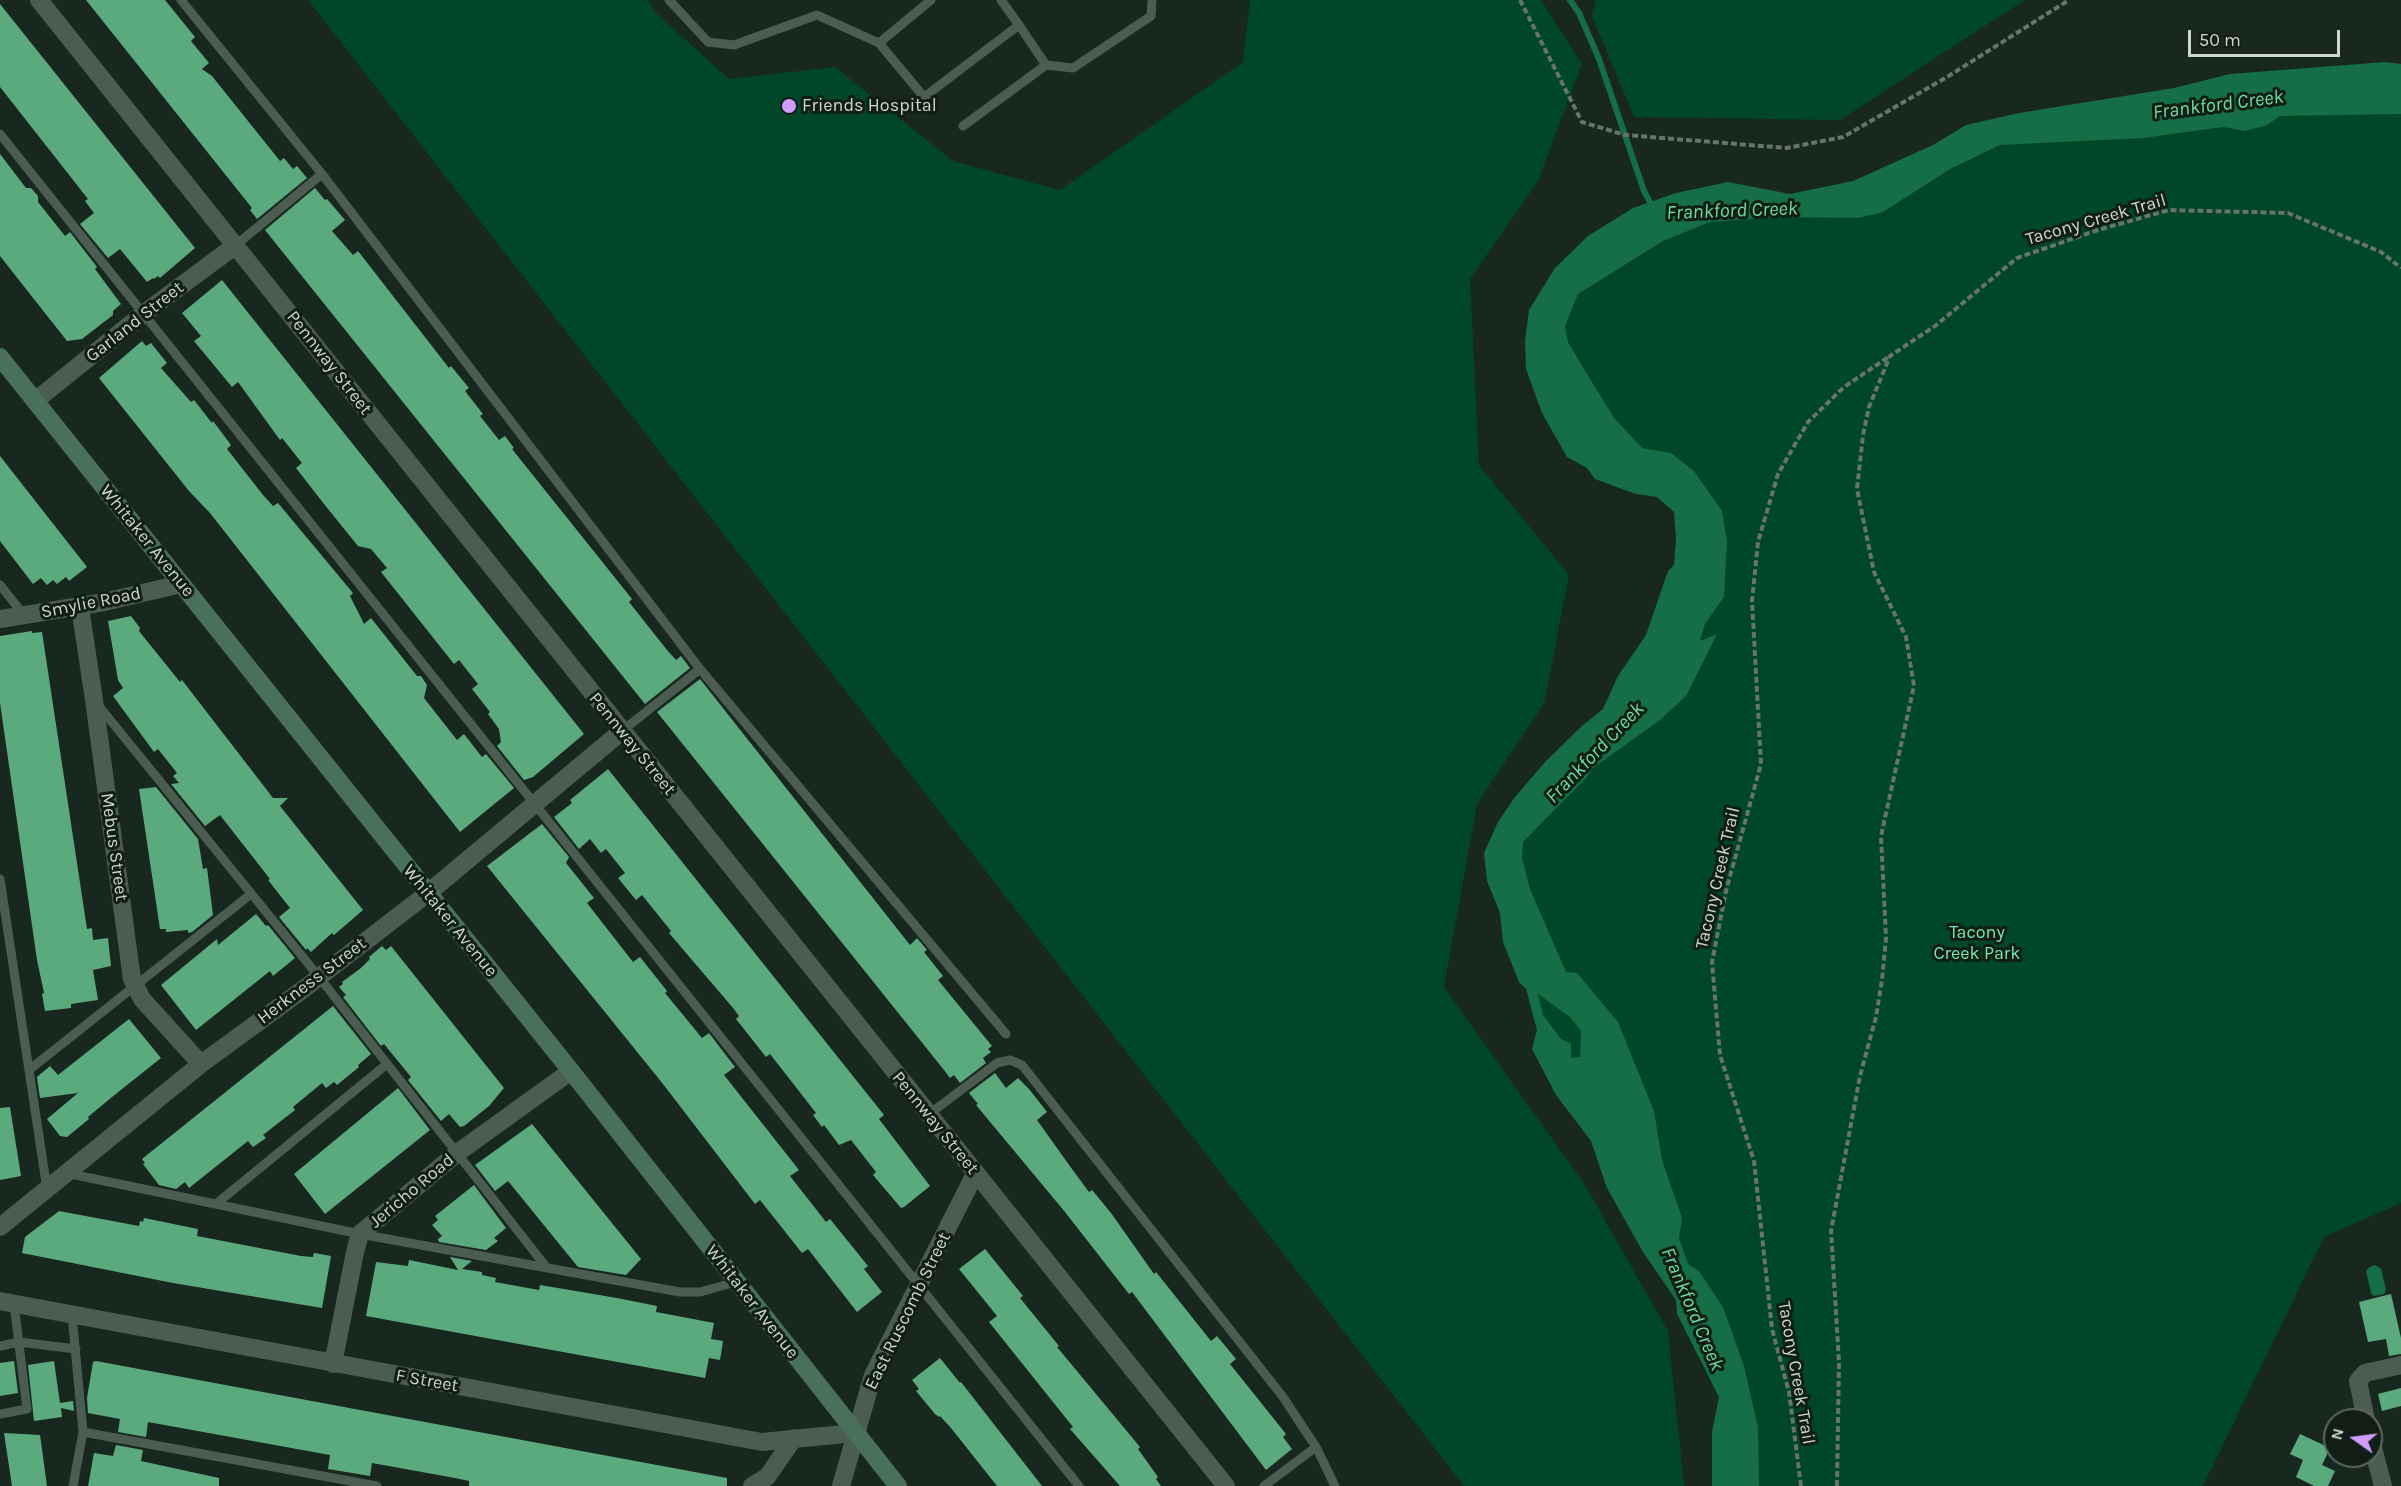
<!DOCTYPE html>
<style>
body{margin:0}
#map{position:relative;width:2401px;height:1486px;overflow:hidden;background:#19281f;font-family:Karla,sans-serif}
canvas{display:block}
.north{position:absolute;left:2323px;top:1408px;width:60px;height:60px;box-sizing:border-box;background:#101e16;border:2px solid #5c6860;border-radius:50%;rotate:284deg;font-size:16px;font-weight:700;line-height:24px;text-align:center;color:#cdd7d0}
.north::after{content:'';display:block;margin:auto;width:21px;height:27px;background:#d09dfe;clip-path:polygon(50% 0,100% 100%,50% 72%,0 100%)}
.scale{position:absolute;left:2188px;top:30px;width:152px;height:27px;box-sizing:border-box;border:3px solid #cdd7d0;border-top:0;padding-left:8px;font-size:18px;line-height:21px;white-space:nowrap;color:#cdd7d0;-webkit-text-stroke:4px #101e16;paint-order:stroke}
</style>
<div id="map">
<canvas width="2401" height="1486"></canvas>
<div class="north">N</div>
<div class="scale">50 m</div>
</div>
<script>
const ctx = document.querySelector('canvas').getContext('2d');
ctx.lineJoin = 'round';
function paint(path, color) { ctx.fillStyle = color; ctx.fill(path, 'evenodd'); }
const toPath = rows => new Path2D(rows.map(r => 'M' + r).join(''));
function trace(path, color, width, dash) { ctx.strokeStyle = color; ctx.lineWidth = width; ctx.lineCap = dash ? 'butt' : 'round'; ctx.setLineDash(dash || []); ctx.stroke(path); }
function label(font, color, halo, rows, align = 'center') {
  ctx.font = font + ' Karla,sans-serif'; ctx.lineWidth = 6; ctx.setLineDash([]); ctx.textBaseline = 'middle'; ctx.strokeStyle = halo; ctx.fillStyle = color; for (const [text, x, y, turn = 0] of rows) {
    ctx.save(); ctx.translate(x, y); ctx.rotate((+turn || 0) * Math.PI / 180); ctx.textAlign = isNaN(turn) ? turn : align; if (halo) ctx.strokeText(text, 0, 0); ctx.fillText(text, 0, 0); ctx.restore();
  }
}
paint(toPath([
 [308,0,648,0,656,13,729,79,835,67,953,161,1060,190,1243,62,1250,0,1541,0,1582,64,1538,181,1470,279,1479,465,1569,575,1544,704,1477,804,1444,987,1585,1185,1668,1331,1684,1486,1464,1486],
 [1596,0,2025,0,1840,120,1634,117,1592,16],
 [2401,85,2401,1203,2324,1237,2203,1486,1732,1486,1740,1425,1596,1131,1558,1081,1495,851,1645,681,1698,489,1550,400,1546,310,1617,228,1828,200,1967,132]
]), '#004628');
paint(toPath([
 [2385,62,2401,64,2401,114,2280,116,2267,125,2245,131,2223,127,2143,138,2000,145,1950,169,1883,212,1858,218,1776,217,1710,222,1663,241,1578,294,1565,326,1568,342,1587,374,1614,418,1642,448,1671,453,1694,471,1722,511,1727,541,1724,597,1705,624,1700,641,1717,634,1686,696,1660,720,1593,768,1586,778,1523,842,1522,858,1530,889,1566,972,1577,973,1618,1022,1654,1111,1662,1160,1682,1218,1679,1238,1688,1264,1699,1271,1723,1307,1744,1366,1758,1427,1759,1486,1712,1486,1712,1432,1719,1397,1677,1314,1676,1300,1643,1252,1607,1188,1591,1141,1556,1095,1532,1049,1537,1030,1526,989,1519,982,1503,942,1500,913,1487,881,1484,853,1498,822,1515,797,1546,761,1583,725,1603,709,1618,676,1646,635,1668,571,1674,565,1676,538,1674,512,1657,497,1636,494,1595,479,1587,468,1567,457,1542,413,1526,369,1525,341,1529,310,1555,268,1588,236,1633,208,1676,193,1728,182,1790,194,1853,181,1933,145,1966,125,2019,113,2174,88,2230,74],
 [1538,994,1570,1017,1581,1031,1580,1057,1571,1058,1571,1044,1561,1039,1543,1015],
 [2375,1265,2381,1269,2386,1290,2384,1294,2374,1296,2371,1293,2366,1271,2370,1267]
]), '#156e45');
trace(toPath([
 [1570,0,1579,13,1599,59,1644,191,1653,208]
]), '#156e45', 6);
paint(toPath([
 [86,0,165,0,195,37,191,41,209,63,202,69,212,76,280,161,284,158,293,169,297,166,307,178,257,219,250,210,252,208],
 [0,4,195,248,160,278,158,276,154,279,153,278,147,282,120,249,108,258,80,224,94,213,85,201,88,199,0,87],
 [0,154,26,188,31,188,38,196,38,202,65,236,70,232,97,267,95,269,121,304,113,311,113,315,82,339,67,341,0,256],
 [315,188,325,200,327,199,345,220,332,231,353,255,358,251,449,368,451,366,469,388,465,391,483,414,480,416,499,440,505,436,514,448,512,449,632,599,629,602,667,650,676,660,681,656,690,668,645,704,265,230],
 [222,280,584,734,533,777,524,780,497,746,501,742,499,729,488,714,490,712,472,689,478,684,459,660,454,664,381,572,387,568,371,549,358,546,324,504,296,468,302,463,282,438,280,440,238,382,232,387,194,341,201,336,182,313],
 [142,341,146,346,151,343,167,363,161,368,191,402,194,400,212,423,213,421,231,445,227,449,263,495,273,506,278,503,353,593,350,596,364,624,371,618,417,676,421,676,427,685,424,698,457,740,464,734,482,757,486,754,514,788,460,832,210,513,189,491,99,378],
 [0,456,87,567,69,581,66,577,57,584,53,580,47,585,41,578,33,584,0,541],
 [131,616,140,628,139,631,180,682,182,680,273,798,288,798,280,806,363,910,334,935,332,933,311,952,307,948,306,950,279,917,290,908,268,880,270,879,220,815,205,826,171,784,179,783,173,776,177,773,158,749,154,752,113,696,123,688,118,680,108,621],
 [32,631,32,633,42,632,87,929,92,928,93,940,108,938,111,966,93,970,98,1000,71,1004,71,1008,45,1011,42,994,44,993,37,960,0,703,0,636],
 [700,679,910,945,917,938,927,950,924,952,943,976,938,980,992,1046,988,1049,991,1052,983,1058,986,1063,960,1083,954,1075,950,1078,944,1070,657,712],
 [608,769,884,1115,879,1119,930,1186,904,1207,901,1208,873,1175,876,1172,851,1140,839,1145,824,1125,822,1127,813,1115,816,1113,795,1086,770,1054,766,1057,736,1019,739,1016,733,1008,669,933,671,931,642,895,636,900,618,878,625,873,606,849,601,853,590,839,579,849,554,817,572,803,570,800],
 [156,787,198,839,203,869,207,868,213,915,192,932,188,933,188,930,166,932,166,929,160,929,139,789],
 [542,824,569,857,566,863,594,898,587,903,633,962,640,957,667,991,665,993,702,1038,709,1033,735,1067,724,1075,799,1170,790,1176,826,1222,830,1219,868,1266,864,1269,882,1292,857,1312,808,1249,802,1253,760,1200,755,1204,663,1084,487,866],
 [256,914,266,926,268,925,295,958,273,976,270,971,196,1030,161,985,217,939,218,945],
 [382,946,386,950,391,946,504,1088,489,1106,464,1126,460,1127,449,1114,441,1121,408,1080,411,1077,384,1044,381,1046,343,997,346,995,339,987,343,984,342,982,361,968,370,959,369,957],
 [333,1006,371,1054,358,1065,359,1067,337,1085,334,1082,326,1088,322,1083,293,1107,295,1110,263,1135,266,1138,253,1147,248,1141,189,1188,185,1182,176,1189,159,1185,143,1164,145,1163,142,1159],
 [129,1019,161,1058,112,1097,88,1117,89,1119,67,1137,60,1136,47,1119,78,1093,40,1098,37,1077,50,1066,58,1075],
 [995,1073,1006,1088,1018,1078,1029,1089,1047,1112,1037,1120,1072,1169,1089,1192,1092,1190,1111,1213,1154,1274,1156,1272,1211,1341,1217,1336,1236,1359,1230,1364,1286,1434,1283,1437,1292,1449,1266,1470,1132,1292,1129,1294,1065,1212,976,1105,978,1104,969,1093],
 [398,1088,430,1130,325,1214,294,1174],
 [10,1107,21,1176,0,1180,0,1108],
 [532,1124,641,1259,626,1275,578,1267,508,1181,495,1191,475,1165],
 [474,1185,506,1228,494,1238,498,1241,486,1250,439,1242,438,1239,442,1236,432,1225,438,1220,435,1216],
 [59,1211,139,1226,140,1221,143,1222,144,1218,198,1229,197,1236,301,1256,313,1257,314,1253,331,1256,322,1308,173,1283,22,1253,25,1237],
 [985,1249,1023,1296,1020,1298,1059,1346,1057,1347,1140,1447,1138,1449,1158,1477,1156,1479,1161,1486,1120,1486,1070,1429,1073,1427,989,1322,997,1316,959,1269],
 [450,1257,472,1261,462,1269,482,1272,482,1275,496,1278,495,1282,539,1290,540,1285,617,1298,657,1306,656,1312,714,1323,711,1339,723,1341,720,1360,709,1358,705,1378,366,1316,376,1262,408,1266,409,1260,458,1270],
 [2391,1294,2401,1338,2401,1354,2389,1356,2386,1339,2368,1342,2359,1302],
 [940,1358,960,1383,961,1382,1042,1486,997,1486,951,1428,940,1416,939,1417,935,1414,916,1391,919,1389,912,1380],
 [14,1361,18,1393,0,1396,0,1363],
 [54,1361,60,1403,73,1401,74,1411,61,1408,62,1417,34,1421,28,1365],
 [96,1361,727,1478,727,1486,469,1486,469,1481,455,1478,372,1463,370,1476,328,1469,330,1455,148,1422,146,1437,118,1432,120,1419,88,1413,87,1398,93,1362],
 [2401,1388,2401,1406,2382,1411,2378,1394],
 [4,1433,40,1435,47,1486,12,1486],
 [2300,1434,2330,1448,2322,1465,2335,1471,2328,1486,2314,1486,2296,1477,2303,1460,2290,1454],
 [116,1445,143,1450,141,1461,219,1478,219,1486,88,1486,94,1453,113,1456]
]), '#5baa7e');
trace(toPath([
 [1520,0,1582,122,1625,135,1787,148,1843,137,1947,77,2069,0],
 [1801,1486,1789,1392,1772,1329,1754,1161,1720,1055,1712,962,1726,891,1761,764,1752,601,1758,542,1778,474,1808,422,1844,387,1890,356],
 [1837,1486,1839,1362,1831,1231,1860,1076,1876,1017,1882,980,1886,938,1881,836,1914,686,1906,637,1874,572,1857,489,1863,435,1869,407,1890,356,1935,326,2017,258,2098,230,2169,210,2288,213,2381,252,2401,268]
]), '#67746b', 4, [6, 3]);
trace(toPath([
 [181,0,322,174,700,669,1006,1034],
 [669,0,708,42,734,45,817,15,879,43,924,97,1019,25,1001,0],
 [879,43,931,0],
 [1046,65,1073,68,1151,16,1152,0],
 [963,126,1046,65,1019,25],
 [0,134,1079,1486],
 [236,245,322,174],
 [0,585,24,615],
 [98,705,319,977,547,1268],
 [622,731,700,669],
 [0,879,47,1189],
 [29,1070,251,894],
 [928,1115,997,1063,1010,1060,1022,1065,1283,1397,1316,1447,1335,1486],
 [66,1173,360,1234,680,1292,700,1292,736,1282],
 [216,1204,387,1064],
 [72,1315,83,1432,73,1486],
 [0,1346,19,1342,76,1349],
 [0,1414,27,1409,14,1304],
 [83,1432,377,1486],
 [1264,1486,1316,1447]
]), '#4b5c51', 9);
trace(toPath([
 [39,0,1226,1486],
 [35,401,143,314,236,245],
 [80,607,94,700,132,979,142,999,201,1064],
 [0,619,104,602,181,584],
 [0,1227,201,1064,305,988,428,893,622,731],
 [333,1364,355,1252,360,1234,456,1154,571,1071],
 [2366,1420,2358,1381,2365,1373,2401,1365],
 [2371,1440,2383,1486],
 [752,1486,767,1477,794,1438],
 [841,1486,873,1375,975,1174]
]), '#4b5c51', 18);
trace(toPath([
 [0,1301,762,1442,855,1433]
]), '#4b5c51', 18);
trace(toPath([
 [0,357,571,1071,898,1486]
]), '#497059', 18);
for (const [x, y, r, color] of [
 [789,106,8,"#d09dfe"]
]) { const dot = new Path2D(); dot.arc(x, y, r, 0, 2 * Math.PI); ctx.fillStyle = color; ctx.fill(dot); trace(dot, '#101e16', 2); }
label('18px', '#cdd7d0', '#101e16', [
 ["Friends Hospital",802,106]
], 'left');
label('18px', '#cdd7d0', '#101e16', [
 ["Tacony Creek Trail",2096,220,-16],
 ["Garland Street",135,322,-38],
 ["Pennway Street",329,363,52],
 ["Whitaker Avenue",147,541,51],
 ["Smylie Road",91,603,-11],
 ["Pennway Street",632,744,51],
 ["Mebus Street",114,847,82],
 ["Tacony Creek Trail",1718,878,-77],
 ["Whitaker Avenue",450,921,51],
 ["Herkness Street",312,981,-37],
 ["Pennway Street",935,1123,51],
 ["Jericho Road",412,1191,-40],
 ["Whitaker Avenue",752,1302,52],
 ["East Ruscomb Street",908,1311,-64],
 ["Tacony Creek Trail",1796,1373,80],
 ["F Street",427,1381,10]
]);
label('18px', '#78e6a9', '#101e16', [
 ["Tacony",1977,933],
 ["Creek Park",1977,954]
]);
label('italic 20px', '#6edca0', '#101e16', [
 ["Frankford Creek",2218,105,-7],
 ["Frankford Creek",1732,211,-2],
 ["Frankford Creek",1595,753,-46],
 ["Frankford Creek",1692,1309,67]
]);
</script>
